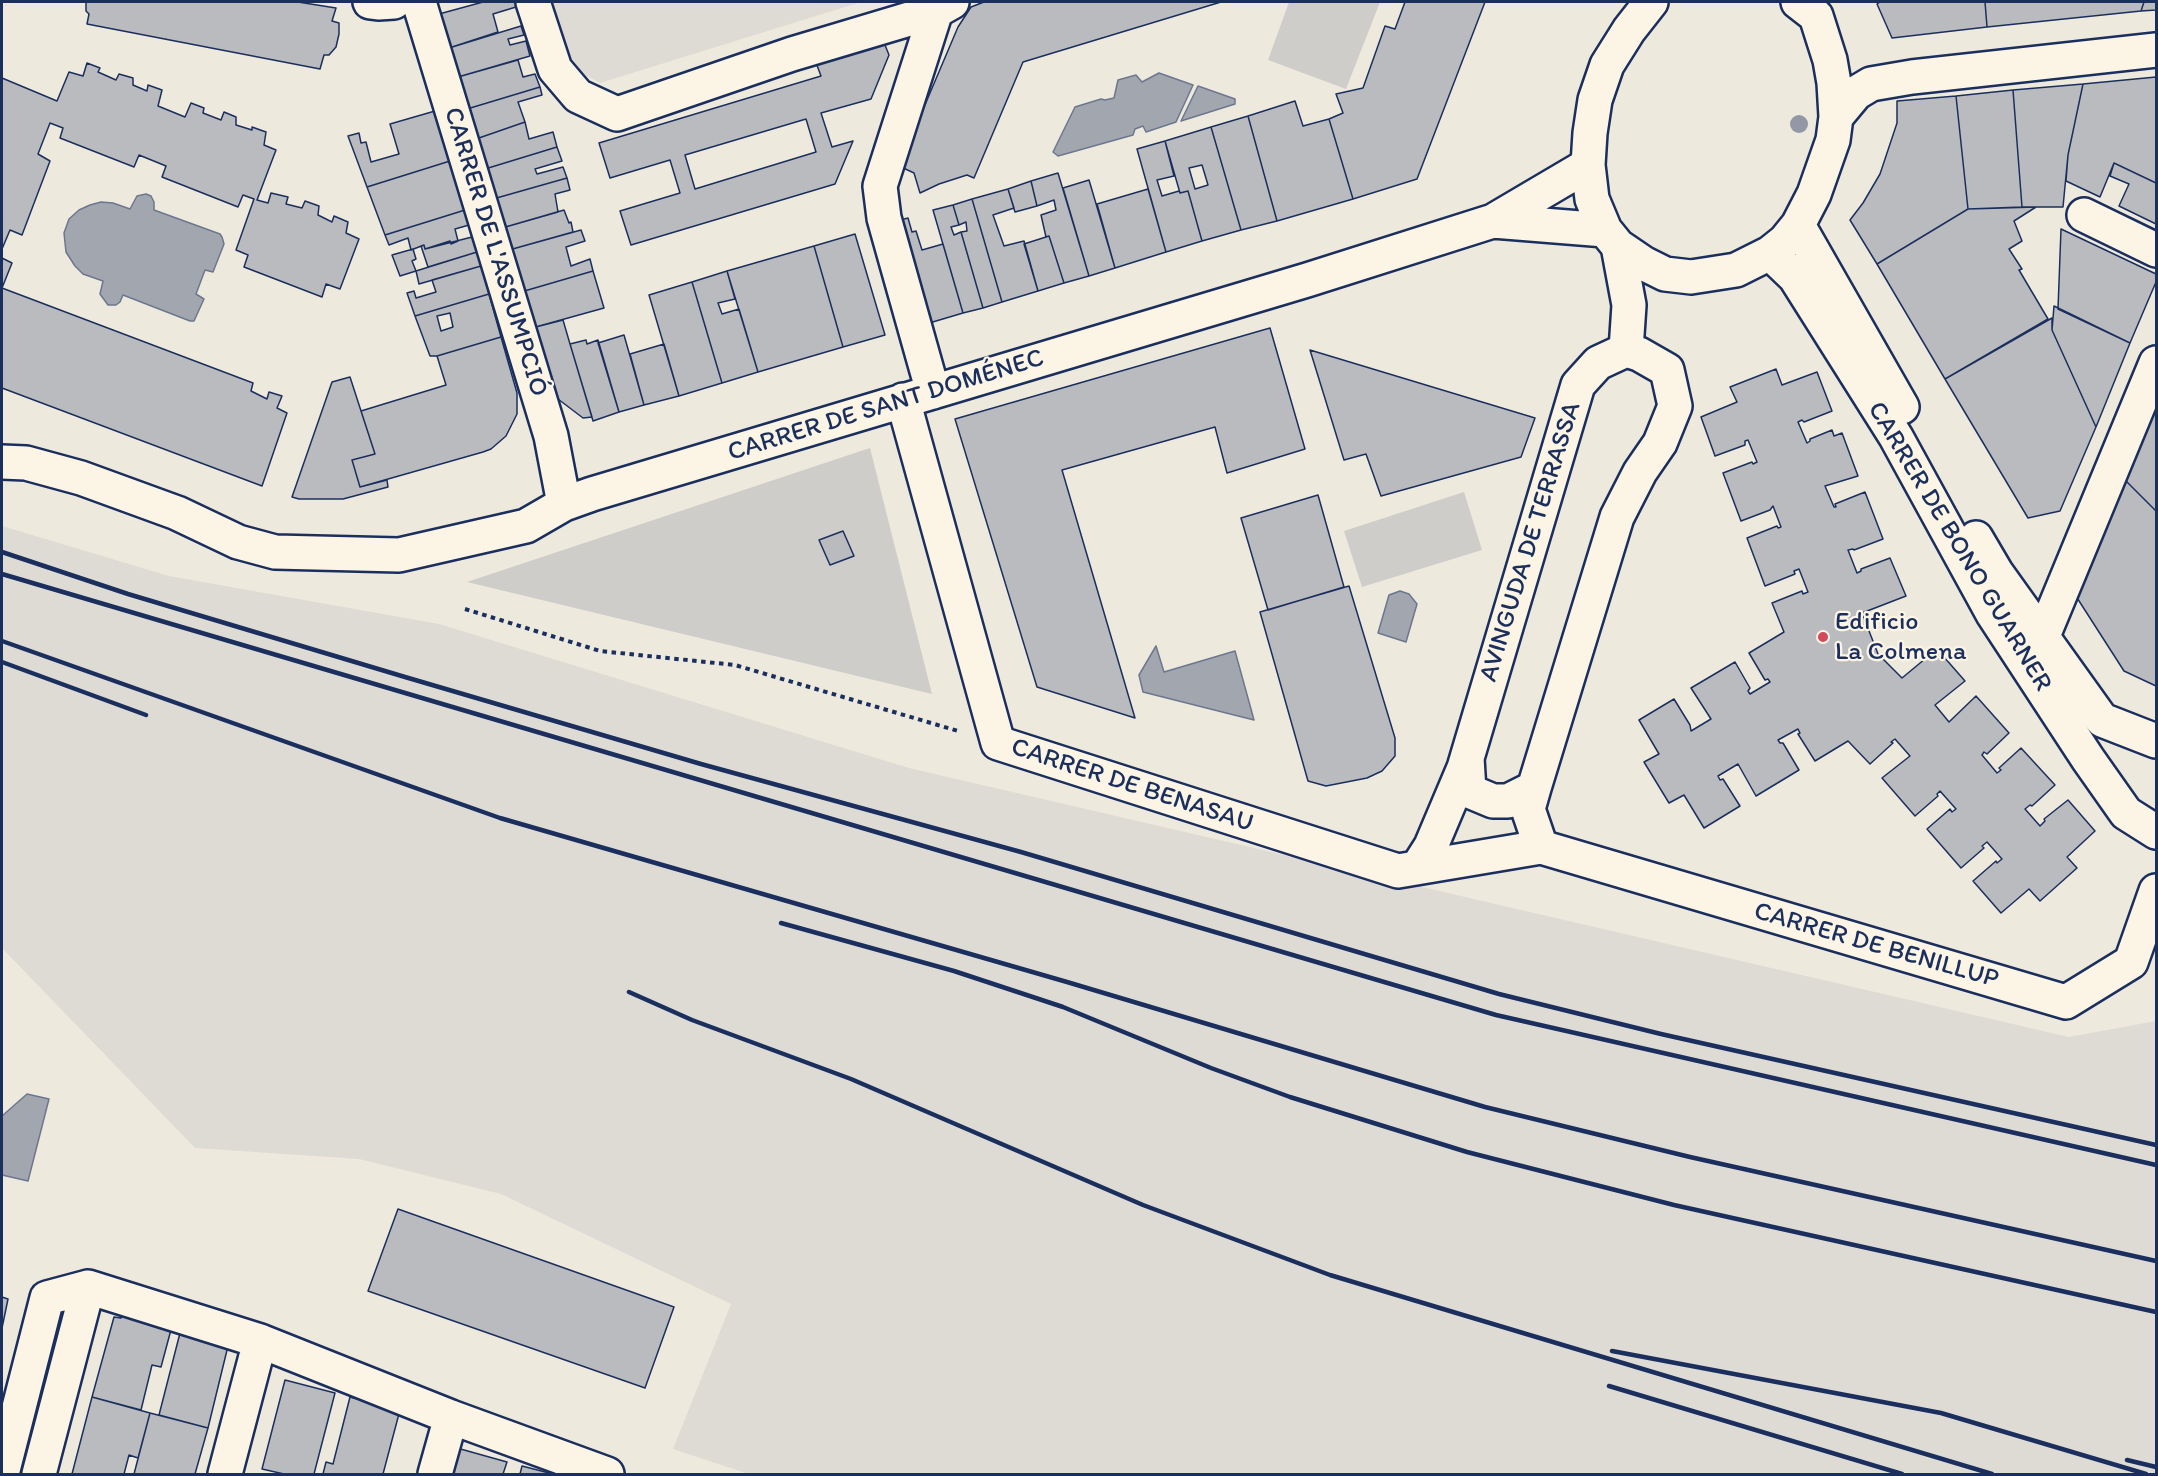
<!DOCTYPE html>
<meta charset="utf-8">
<style>
body{margin:0}
#map{position:relative;width:2158px;height:1476px;overflow:hidden;background:#eee9dd;font-family:Itim,sans-serif}
canvas{display:block}
.frame{position:absolute;inset:0;border:3px solid #1b2f5e;pointer-events:none}
</style>
<div id="map">
<canvas width="2158" height="1476"></canvas>
<div class="frame"></div>
</div>
<script>
const ctx = document.querySelector('canvas').getContext('2d');
ctx.lineJoin = 'round';
function paint(path, color) { ctx.fillStyle = color; ctx.fill(path, 'evenodd'); }
const toPath = rows => new Path2D(rows.map(r => 'M' + r).join(''));
function trace(path, color, width, dash) { ctx.strokeStyle = color; ctx.lineWidth = width; ctx.lineCap = dash ? 'butt' : 'round'; ctx.setLineDash(dash || []); ctx.stroke(path); }
function label(font, color, halo, rows, align = 'center') {
  ctx.font = font + ' Itim,sans-serif'; ctx.lineWidth = 4.5; ctx.setLineDash([]); ctx.textBaseline = 'middle'; ctx.strokeStyle = halo; ctx.fillStyle = color; for (const [text, x, y, turn = 0] of rows) {
    ctx.save(); ctx.translate(x, y); ctx.rotate((+turn || 0) * Math.PI / 180); ctx.textAlign = isNaN(turn) ? turn : align; if (halo) ctx.strokeText(text, 0, 0); ctx.fillText(text, 0, 0); ctx.restore();
  }
}
paint(toPath([
 [548,2,861,2,600,83,568,65],
 [2,526,169,576,439,624,909,768,2069,1037,2156,1021,2156,1474,749,1474,673,1449,731,1304,501,1194,359,1159,195,1148,2,948]
]), '#dedbd4');
paint(toPath([
 [1289,2,1380,2,1346,89,1268,60],
 [870,448,932,694,467,582],
 [1464,492,1482,550,1362,587,1344,531]
]), '#cfcdca');
const water = toPath([
 [1159,73,1193,85,1176,122,1146,132,1143,126,1135,129,1133,135,1058,156,1053,152,1075,107,1101,99,1105,100,1114,98,1118,80,1136,75,1142,82,1159,73],
 [1198,86,1235,99,1235,104,1181,121,1198,86],
 [146,194,151,196,154,202,154,210,220,234,222,237,224,244,213,272,205,270,196,294,204,299,194,321,190,321,123,295,120,302,116,305,108,305,100,294,103,281,83,274,75,266,66,252,64,233,69,219,79,210,90,205,101,202,113,203,130,209,137,196,146,194],
 [1400,591,1409,594,1417,604,1406,642,1378,633,1389,595,1400,591],
 [1156,646,1164,672,1235,651,1254,720,1143,692,1139,675,1156,646],
 [27,1094,49,1099,28,1181,2,1175,2,1116,27,1094]
]);
paint(water, '#a2a7af');
trace(water, '#6c778f', 1.5);
const building = toPath([
 [86,2,298,2,336,8,332,21,339,23,339,34,336,47,329,55,324,55,320,69,87,24,89,14,86,11,86,2],
 [483,2,515,2,516,7,493,14,498,32,449,48,439,14,483,2],
 [984,2,1221,2,1023,62,974,178,967,175,939,184,920,193,914,173,899,166,958,27,971,7,984,2],
 [1405,2,1485,2,1417,179,1353,199,1329,119,1343,113,1336,94,1363,88,1385,26,1395,29,1405,2],
 [1880,2,1985,2,1987,27,1892,38,1877,4,1880,2],
 [1985,2,2144,2,2141,11,1987,27,1985,2],
 [2144,2,2156,2,2156,10,2141,11,2144,2],
 [521,26,524,35,508,39,510,45,526,41,530,56,458,77,449,48,521,26],
 [879,40,885,45,889,55,871,99,821,113,832,147,853,141,835,184,631,245,620,211,680,193,670,160,610,178,599,143,821,76,812,52,879,40],
 [806,119,816,152,695,189,685,155,806,119],
 [518,60,523,77,535,74,540,87,467,109,458,77,518,60],
 [87,63,100,68,98,72,116,80,119,74,133,78,133,85,147,91,148,85,162,90,158,106,185,117,191,103,204,108,203,113,221,120,224,112,236,117,236,125,252,130,252,127,266,132,264,145,276,150,257,200,268,203,271,193,288,197,286,204,302,208,305,201,319,206,318,215,332,222,334,216,348,222,346,233,359,239,340,289,326,284,322,297,244,267,248,255,236,250,254,199,243,195,238,207,162,177,166,166,139,155,134,167,60,138,63,128,50,123,38,154,50,161,22,235,10,230,2,249,2,78,57,101,69,72,83,76,87,63],
 [2156,77,2156,183,2114,163,2100,197,2066,181,2068,155,2083,84,2156,77],
 [2083,84,2068,155,2063,207,2022,207,2013,90,2083,84],
 [540,87,542,95,518,102,525,122,476,139,467,109,540,87],
 [2013,90,2022,207,1968,209,1956,96,2013,90],
 [1956,96,1968,209,1877,264,1850,220,1863,203,1880,174,1897,123,1897,101,1956,96],
 [1295,101,1303,126,1329,119,1353,199,1277,221,1248,116,1295,101],
 [435,111,450,161,367,187,348,136,359,133,361,143,366,142,371,162,399,154,390,124,435,111],
 [1248,116,1277,221,1241,230,1211,127,1248,116],
 [525,122,529,139,553,132,557,147,485,169,476,139,525,122],
 [1211,127,1241,230,1202,241,1188,191,1180,193,1165,141,1211,127],
 [1202,165,1208,185,1195,189,1189,168,1202,165],
 [1165,141,1174,176,1157,180,1162,196,1179,191,1180,193,1188,191,1202,241,1166,252,1137,149,1165,141],
 [557,147,562,161,535,169,537,174,563,167,567,178,493,199,485,169,557,147],
 [450,161,465,210,385,235,367,187,450,161],
 [2114,163,2156,183,2156,224,2119,206,2129,184,2110,176,2114,163],
 [1058,173,1089,276,1064,283,1049,236,1046,237,1041,215,1056,210,1054,200,1037,206,1031,181,1058,173],
 [567,178,570,190,555,194,558,212,502,228,493,199,567,178],
 [1089,180,1115,268,1089,276,1063,188,1089,180],
 [1031,181,1037,206,1015,212,1008,189,1031,181],
 [1008,189,1014,208,993,215,1004,246,1024,241,1038,291,1002,302,972,199,1008,189],
 [1148,189,1166,252,1115,268,1097,204,1148,189],
 [972,199,1002,302,983,308,961,232,967,231,966,222,959,225,953,205,972,199],
 [953,205,959,225,951,227,954,235,961,232,983,308,963,313,933,210,953,205],
 [2036,207,2014,221,2022,241,2009,249,2022,269,2019,270,2048,319,1945,379,1877,264,1968,209,2036,207],
 [465,210,469,225,455,229,458,241,451,244,450,241,425,249,424,245,411,250,408,238,389,245,385,235,465,210],
 [564,210,569,223,571,222,573,232,509,250,502,228,564,210],
 [908,218,912,232,916,231,922,250,943,244,963,313,926,324,897,221,908,218],
 [2061,229,2156,274,2156,282,2130,343,2058,309,2061,229],
 [581,230,585,241,566,247,571,266,590,259,593,271,521,292,509,250,581,230],
 [855,234,885,335,843,347,814,246,855,234],
 [1049,236,1064,283,1038,291,1024,244,1049,236],
 [472,237,477,252,428,267,421,246,424,245,425,249,472,237],
 [814,246,843,347,758,372,727,271,814,246],
 [413,249,416,259,412,261,416,271,400,276,392,255,413,249],
 [477,252,481,266,419,284,416,271,477,252],
 [2,258,12,263,2,288,253,383,251,391,267,399,269,392,282,396,277,408,287,413,262,486,2,388,2,258],
 [481,266,489,294,415,316,407,293,414,291,416,298,436,292,432,280,481,266],
 [593,271,604,308,532,328,521,292,593,271],
 [727,271,735,299,718,303,722,314,739,309,758,372,722,383,692,282,727,271],
 [692,282,722,383,679,396,649,295,692,282],
 [489,294,501,337,437,356,430,356,415,316,489,294],
 [450,313,453,327,441,331,437,316,450,313],
 [2054,306,2130,343,2096,427,2052,330,2054,306],
 [2052,318,2052,330,2096,427,2060,511,2028,518,1945,379,2052,318],
 [563,320,570,344,592,417,583,418,558,399,532,328,563,320],
 [1270,328,1305,449,1227,473,1215,427,1062,470,1135,718,1037,687,955,419,1270,328],
 [624,335,644,405,619,412,598,343,624,335],
 [501,337,517,393,517,414,506,436,491,449,483,452,360,487,352,460,375,454,361,411,446,385,437,356,501,337],
 [586,340,587,344,598,340,619,412,593,421,570,344,586,340],
 [664,344,679,396,644,405,630,354,664,344],
 [1310,350,1535,418,1521,457,1381,496,1366,454,1344,460,1310,350],
 [1776,369,1782,385,1817,372,1832,411,1804,422,1802,420,1798,422,1807,443,1810,441,1810,439,1832,430,1834,436,1842,433,1858,476,1825,486,1834,507,1836,507,1835,504,1865,492,1883,539,1854,550,1853,549,1848,550,1857,573,1861,571,1861,569,1890,558,1906,596,1862,613,1878,654,1902,678,1937,649,1965,681,1935,705,1949,722,1976,696,2009,733,1987,754,1984,752,1982,755,1997,773,2001,770,1999,768,2021,748,2055,785,2032,806,2030,805,2025,809,2040,826,2045,821,2044,819,2068,800,2095,831,2067,857,2077,868,2040,901,2029,889,2001,913,1973,881,1996,861,1997,863,2002,859,1987,842,1982,846,1984,848,1961,868,1927,829,1950,809,1952,812,1956,809,1940,791,1937,794,1938,796,1915,816,1882,778,1910,756,1895,739,1891,742,1893,743,1870,764,1848,741,1815,761,1798,734,1800,733,1798,729,1778,740,1780,743,1783,743,1799,770,1756,796,1738,764,1718,776,1720,780,1723,779,1740,806,1704,828,1684,795,1669,803,1644,762,1659,754,1639,720,1674,699,1690,725,1691,731,1711,719,1691,688,1735,662,1750,688,1748,691,1750,694,1770,682,1768,679,1765,680,1749,653,1784,632,1772,603,1802,591,1803,594,1808,592,1799,569,1794,571,1795,574,1765,586,1747,538,1777,526,1778,528,1781,527,1773,506,1770,510,1741,521,1723,473,1752,462,1753,464,1757,462,1748,440,1745,441,1745,445,1715,456,1701,417,1737,402,1730,387,1776,369],
 [350,377,375,454,352,460,360,487,387,480,388,487,343,499,299,499,292,497,332,382,350,377],
 [2156,404,2156,511,2126,481,2120,479,2156,404],
 [2120,479,2126,481,2156,511,2156,686,2124,671,2072,590,2120,479],
 [1318,495,1344,587,1268,610,1241,518,1318,495],
 [843,531,854,556,830,565,819,540,843,531],
 [1349,586,1395,738,1395,756,1382,771,1367,778,1326,786,1308,781,1260,612,1349,586],
 [398,1209,674,1307,645,1388,368,1291,398,1209],
 [2,1297,8,1299,2,1328,2,1297],
 [123,1311,172,1326,161,1367,152,1365,141,1410,92,1397,114,1317,121,1318,123,1311],
 [180,1333,228,1346,208,1428,159,1415,180,1333],
 [285,1380,335,1393,314,1474,284,1474,262,1469,285,1380],
 [92,1397,150,1413,138,1458,129,1455,124,1474,72,1474,92,1397],
 [350,1397,400,1410,383,1474,323,1474,326,1462,333,1464,350,1397],
 [150,1413,208,1428,195,1474,134,1474,150,1413],
 [457,1448,507,1462,503,1474,450,1474,457,1448],
 [522,1466,553,1474,520,1474,522,1466]
]);
paint(building, '#babbbe');
trace(building, '#1b2f5e', 1.5);
const minor = toPath([
 [370,2,378,3,394,2],
 [419,2,551,436,564,504],
 [533,2,555,69,578,96,617,114,792,54,936,11,952,2],
 [1651,2,1629,30,1607,65,1595,100,1590,133,1588,165,1592,199,1605,230,1618,246,1643,263,1665,274,1691,277,1736,270,1770,253,1785,241,1798,225,1814,194,1833,140,1836,117,1834,83,1830,60,1816,16,1798,2],
 [1836,117,1856,93,1871,84,1912,77,2156,50],
 [2084,215,2156,250],
 [1493,221,1605,230],
 [1798,225,1902,407],
 [1770,253,1795,277,1896,437,1993,614,2088,759,2126,813,2156,832],
 [933,392,884,218,880,186,936,11],
 [903,400,998,743,1398,871,1541,847,2066,1002,2131,962,2156,891],
 [2,462,26,463,81,478,177,513,238,542,275,552,399,555,526,526,564,504,592,494,1307,280,1493,221,1588,165],
 [1976,538,1996,572,2102,720,2156,741],
 [2043,636,2156,363],
 [1467,758,1469,791,1493,801,1508,801,1534,788],
 [1541,847,1528,809,1534,788,1617,517,1640,472,1660,443,1675,406,1667,370,1639,354,1626,350],
 [1417,868,1431,846,1464,768,1578,385,1598,363,1626,350,1629,305,1618,246],
 [88,1287,260,1341,451,1417,607,1474],
 [2,1474,47,1298,88,1287],
 [39,1474,88,1287],
 [225,1474,260,1341],
 [435,1474,451,1417]
]);
trace(minor, '#1b2f5e', 38);
trace(toPath([
 [465,609,600,651,735,665,958,731]
]), '#1b2f5e', 4, [4.5, 4.5]);
trace(minor, '#fcf5e5', 33);
trace(toPath([
 [2,552,128,594,405,677,701,764,1021,852,1499,994,1661,1034,2156,1145],
 [2,574,1496,1015,2156,1165],
 [2,641,500,818,1067,982,1485,1107,1690,1157,2156,1261],
 [2,662,146,715],
 [781,923,954,971,1063,1007,1211,1068,1290,1097,1467,1152,1674,1205,2156,1312],
 [629,992,692,1020,851,1079,1143,1205,1330,1275,1992,1474],
 [1612,1351,1941,1413,2146,1474],
 [1609,1386,1902,1474],
 [2127,1460,2156,1467]
]), '#1b2f5e', 4.5);
ctx.fillStyle = '#9398a6';
for (const [x, y] of [
 [1799,124]
]) { ctx.beginPath(); ctx.arc(x, y, 9, 0, 2 * Math.PI); ctx.fill(); }
for (const [x, y, r, color] of [
 [1823,637,6,"#d1495b"]
]) { const dot = new Path2D(); dot.arc(x, y, r, 0, 2 * Math.PI); ctx.fillStyle = color; ctx.fill(dot); trace(dot, '#fcf5e5', 2); }
label('26px', '#1b2f5e', '#fcf5e5', [
 ["CARRER DE L'ASSUMPCIÓ",495,252,73],
 ["CARRER DE SANT DOMÉNEC",886,406,-17],
 ["AVINGUDA DE TERRASSA",1531,542,-73],
 ["CARRER DE BONO GUARNER",1959,547,59],
 ["CARRER DE BENASAU",1132,786,18],
 ["CARRER DE BENILLUP",1876,946,16]
]);
label('26px', '#1b2f5e', '#fcf5e5', [
 ["Edificio",1835,622],
 ["La Colmena",1835,652]
], 'left');
</script>
